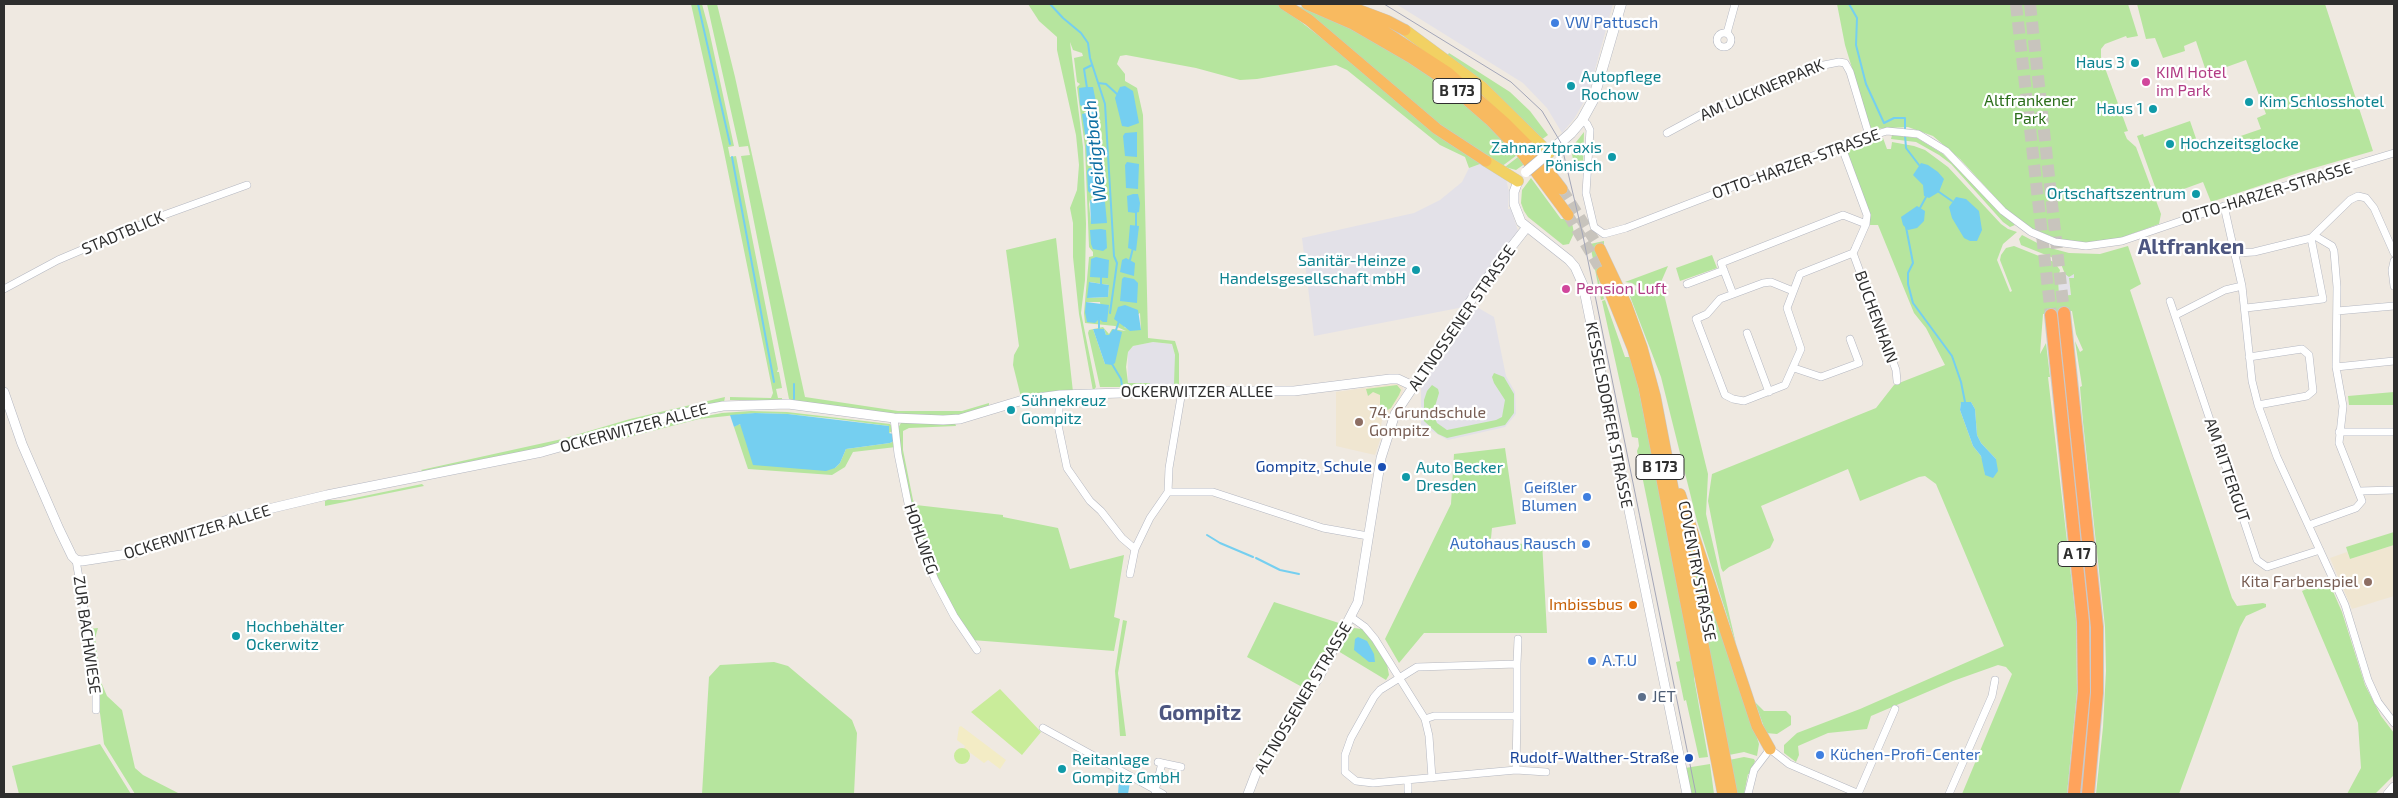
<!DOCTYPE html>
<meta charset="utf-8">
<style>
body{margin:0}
#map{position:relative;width:2398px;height:798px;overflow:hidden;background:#efe9e1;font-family:"Exo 2",sans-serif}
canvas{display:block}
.frame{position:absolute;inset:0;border:5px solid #2e2e2e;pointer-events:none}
</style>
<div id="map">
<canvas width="2398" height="798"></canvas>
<div class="frame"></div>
</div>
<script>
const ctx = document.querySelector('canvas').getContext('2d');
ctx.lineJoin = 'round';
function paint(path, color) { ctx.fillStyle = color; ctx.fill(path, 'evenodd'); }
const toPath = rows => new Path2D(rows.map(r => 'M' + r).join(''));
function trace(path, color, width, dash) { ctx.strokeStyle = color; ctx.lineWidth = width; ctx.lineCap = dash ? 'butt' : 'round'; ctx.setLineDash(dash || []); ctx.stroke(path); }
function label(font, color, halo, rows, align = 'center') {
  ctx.font = font + ' "Exo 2",sans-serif'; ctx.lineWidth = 4.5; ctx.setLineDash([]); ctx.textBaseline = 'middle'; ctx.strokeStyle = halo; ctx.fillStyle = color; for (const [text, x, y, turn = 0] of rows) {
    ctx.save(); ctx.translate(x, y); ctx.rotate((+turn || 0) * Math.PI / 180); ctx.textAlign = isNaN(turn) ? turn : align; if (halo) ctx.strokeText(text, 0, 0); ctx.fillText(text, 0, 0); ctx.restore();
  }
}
paint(toPath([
 [1396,4,1613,4,1588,95,1574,119,1562,133,1547,108,1523,83],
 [1480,164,1506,179,1509,192,1508,209,1511,209,1518,231,1492,264,1464,307,1314,336,1302,238,1414,213,1440,200,1462,182,1469,168],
 [2060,273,2074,274,2074,278,2069,279,2071,295,2059,296,2058,278],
 [1475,306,1494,317,1506,376,1515,392,1516,414,1505,427,1448,440,1421,425,1421,386],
 [1153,342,1172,344,1175,355,1175,386,1150,387,1150,384,1128,383,1128,352,1133,346]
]), '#e3e1e8');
paint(toPath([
 [1399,383,1403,388,1402,394,1388,418,1383,417,1379,433,1382,434,1375,455,1336,446,1336,392],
 [2394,545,2394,596,2352,609,2330,558,2347,552,2350,559]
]), '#f0e6d1');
paint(toPath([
 [691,4,702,4,709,30,734,146,728,147,730,157,736,156,778,369,777,372,779,372,782,388,776,389,778,398,782,398,782,400,730,400,730,397,771,398,773,393,723,147],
 [707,4,717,4,735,77,805,397,898,411,962,411,989,403,989,407,961,415,918,417,793,402,789,399,741,156,750,155,748,146,739,147],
 [1028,4,1278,4,1481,162,1480,164,1469,168,1465,157,1440,145,1347,70,1336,65,1257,79,1240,80,1196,68,1126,55,1120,56,1117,64,1125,74,1125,81,1137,88,1143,115,1148,338,1175,341,1179,354,1179,385,1175,386,1174,383,1175,355,1172,344,1153,342,1133,346,1128,352,1126,367,1128,383,1150,383,1150,387,1100,387,1088,333,1089,330,1103,327,1109,334,1112,329,1126,331,1115,326,1085,323,1084,313,1089,257,1093,256,1093,252,1089,247,1085,147,1077,87,1080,84,1077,82,1074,58,1083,56,1082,53,1073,50,1070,42,1083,147,1086,224,1085,280,1081,313,1096,387,1093,391,1079,314,1073,257,1073,223,1070,208,1077,190,1079,165,1076,135,1057,50,1057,37,1039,21],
 [1095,111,1100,130,1099,135,1094,136,1084,112],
 [1101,141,1102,161,1090,163,1088,142],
 [1090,200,1103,200,1091,223,1089,204],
 [1090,282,1109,285,1108,297,1088,298],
 [1086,302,1100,302,1102,319,1097,320],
 [1140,313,1141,330,1125,328,1123,324],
 [1093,329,1104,329,1106,335,1109,335,1105,364],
 [1290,4,1312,10,1379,43,1439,82,1487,124,1526,163,1516,170,1505,167,1518,157,1517,155,1501,167,1464,144],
 [1837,4,2128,4,2138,36,2127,38,2126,36,2105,44,2101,49,2101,57,2128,131,2124,132,2127,139,2136,147,2161,214,2159,224,2115,240,2099,243,2072,242,2058,239,2030,228,2005,208,1960,159,1933,136,1908,127,1873,129,1870,127,1845,45],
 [2137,4,2325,4,2373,151,2307,170,2211,202,2203,182,2159,198,2137,136,2143,134,2144,137,2190,121,2200,150,2261,129,2257,118,2266,114,2246,60,2207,74,2196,41,2184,46,2185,51,2163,58,2155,38,2146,39],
 [1449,53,1510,92,1530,111,1548,135,1541,140,1447,56],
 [1584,132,1583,167,1575,169,1572,154,1573,146],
 [1892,135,1917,138,1943,154,2015,225,2010,227,2003,222,1951,164,1939,155,1916,142,1891,139],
 [1883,138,1887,149,1891,149,1892,142,1914,146,1925,150,1948,167,2001,224,2008,229,2017,232,2003,244,1997,260,2010,292,2012,291,2000,260,2001,255,2006,248,2014,246,2054,262,2060,270,2058,278,2059,296,2071,295,2069,278,2074,278,2074,274,2069,277,2065,274,2061,264,2056,259,2021,245,2019,239,2022,235,2043,246,2069,253,2100,254,2128,246,2141,284,2130,290,2232,598,2237,606,2263,603,2266,604,2266,607,2246,616,2240,627,2179,794,2096,794,2103,727,2106,671,2105,627,2083,422,2080,387,2082,386,2075,341,2080,352,2083,350,2076,334,2072,311,2043,314,2040,354,2046,343,2050,377,2048,377,2076,619,2077,692,2067,794,1962,794,2012,674,2006,667,1998,665,1953,681,1871,716,1867,729,1828,733,1798,746,1799,755,1796,762,1784,753,1784,745,1797,733,1860,709,2004,646,1936,484,1925,476,1919,477,1860,501,1848,469,1761,506,1774,540,1770,548,1729,567,1723,572,1721,568,1708,501,1712,474,1876,408,1894,385,1945,365,1926,328,1914,313,1878,225,1868,225,1846,152,1866,141],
 [1961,402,1971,402,1975,409,1977,435,1981,443,1996,459,1985,475,1984,464,1981,456,1973,446,1960,410],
 [1531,178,1561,219,1567,219,1570,213,1574,233,1569,244,1563,245,1528,217,1524,211,1521,203,1522,190],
 [1056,238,1073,392,1021,397,1013,365,1014,355,1019,346,1006,250],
 [1604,241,1604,268,1598,277,1604,299,1601,300,1590,244],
 [1712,255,1717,268,1680,281,1676,268],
 [1668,266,1661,282,1708,474,1706,514,1736,644,1697,521,1661,377,1626,286,1639,291,1641,289,1632,283,1625,282],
 [1605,300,1625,357,1631,357,1638,386,1694,666,1694,678,1708,757,1699,758,1686,700,1684,701,1676,662,1680,661,1637,451,1639,446,1638,438,1632,437,1602,301],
 [1494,373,1504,377,1514,394,1514,413,1505,425,1447,438,1438,434,1424,421,1424,400,1427,391,1432,385,1438,389,1439,393,1433,413,1437,423,1447,430,1496,420,1502,417,1505,400,1494,383,1492,377],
 [1397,385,1401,390,1399,395,1391,408,1384,412,1380,405,1380,395,1373,392,1368,396,1366,389],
 [2394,392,2394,405,2349,405,2348,396],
 [725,397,724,402,563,443,424,473,421,470,562,439,630,419],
 [751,411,787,412,890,424,894,430,889,433,889,426,836,419,788,414,755,413,699,419,613,441,613,438,675,422,722,413],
 [901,423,955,423,956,426,909,428,903,431,903,450,913,500,916,505,1003,515,1003,517,1058,528,1070,569,1124,555,1114,617,1120,619,1114,651,972,640,956,615,937,579,911,508,900,453,898,428],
 [739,424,835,468,840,463,846,449,890,443,894,441,896,447,853,452,845,467,832,475,748,469,734,427],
 [1505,448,1516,524,1492,528,1490,548,1542,541,1547,633,1424,633,1399,663,1385,639,1451,504,1454,454],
 [422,484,424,486,325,506,325,501,327,500,345,500],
 [1681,501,1759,744,1757,756,1744,752,1729,755],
 [2394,532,2394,545,2350,559,2346,547],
 [2328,580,2342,612,2365,685,2381,716,2394,733,2394,775,2375,794,2347,794,2361,768,2358,723,2302,591],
 [1274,602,1342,624,1317,674,1268,743,1262,756,1259,755,1304,688,1247,657],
 [1123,620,1127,621,1118,673,1126,736,1120,736,1115,671],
 [98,628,95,638,101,682,107,696,122,710,135,768,143,775,180,794,135,794,104,744,89,629],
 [1354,628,1362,629,1373,640,1387,664,1389,675,1386,680,1338,651,1349,630],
 [774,662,788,666,852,720,857,733,854,794,702,794,709,677,720,665],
 [1755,702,1764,711,1786,711,1791,716,1791,725,1777,734,1766,733],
 [100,744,131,794,19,794,12,766],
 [1744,757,1754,759,1755,761,1750,774,1748,774,1744,794,1735,794,1729,760],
 [1710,764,1714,794,1691,794,1685,768]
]), '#b6e59e');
paint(toPath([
 [961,726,1006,760,1000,769,988,760,984,763,964,748,965,746,957,740,959,727]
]), '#f3ecc5');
paint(toPath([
 [1000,689,1041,732,1022,755,971,712],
 '954 756a8 8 0 1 1 16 0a8 8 0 1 1-16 0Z'
]), '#c9ec9a');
paint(toPath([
 [1125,86,1133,91,1139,123,1128,127,1122,126,1115,98,1120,87],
 [1086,87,1093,87,1096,102,1083,107,1080,105,1079,88],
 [1095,111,1098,113,1099,135,1087,136,1085,135,1082,114],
 [1137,132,1137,157,1125,156,1123,136,1125,133],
 [1101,141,1103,161,1087,162,1086,145,1088,142],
 [1127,162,1139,164,1138,189,1126,188,1125,165],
 [1921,163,1928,165,1938,172,1944,179,1939,192,1929,198,1924,196,1923,185,1913,175],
 [1089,168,1105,169,1105,192,1090,193,1088,191,1087,171],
 [1133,194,1138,194,1140,203,1139,212,1135,213,1128,212,1127,196],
 [1956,197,1966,199,1979,211,1982,230,1977,241,1970,241,1964,238,1952,218,1949,207],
 [1090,200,1103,200,1105,202,1107,223,1091,224],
 [1917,206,1925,211,1924,221,1917,228,1908,230,1903,225,1901,217],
 [1130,225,1139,226,1136,251,1128,248],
 [1101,229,1106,230,1107,248,1103,251,1093,249,1091,244,1090,230],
 [1096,257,1109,260,1108,278,1090,277,1091,259],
 [1126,258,1135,263,1134,276,1120,272,1122,260],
 [1124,277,1134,279,1138,283,1137,303,1120,301,1122,279],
 [1089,282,1109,285,1108,297,1087,298],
 [1086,302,1109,305,1107,322,1103,322,1099,319,1095,323,1087,322,1085,312],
 [1125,305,1138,310,1141,330,1130,331,1114,319,1118,307],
 [1093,329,1104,329,1106,335,1109,335,1113,329,1122,332,1115,363,1112,365,1105,364],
 [1961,402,1971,402,1975,409,1977,435,1981,443,1996,459,1998,471,1993,478,1985,475,1981,456,1973,446,1960,410],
 [755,413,788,414,889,426,889,433,893,434,894,441,890,443,846,449,840,463,835,468,826,471,753,465,740,424,734,427,730,415],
 [1358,637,1367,641,1374,654,1375,662,1369,662,1354,650,1355,639],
 [1122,777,1130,782,1128,794,1118,794,1119,780]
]), '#75cff0');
trace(toPath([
 [698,4,730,144],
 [1050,4,1063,18,1081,33,1088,43,1090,58,1105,104,1114,256,1117,263,1110,313],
 [1849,4,1857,18,1856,45,1866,84,1884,123,1894,118,1905,118,1905,130],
 [1098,83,1106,84,1117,94],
 [1087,88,1084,69,1092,65],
 [1905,135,1906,148,1919,165],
 [732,157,774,382],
 [1098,191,1099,201],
 [1939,192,1952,201],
 [1920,208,1926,197],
 [1136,210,1136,226],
 [1906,227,1913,263,1908,273,1908,284,1913,303,1952,356,1961,382,1965,402],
 [1130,260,1133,248],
 [1101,286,1101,276],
 [1099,328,1099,318],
 [1116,330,1119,321],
 [1112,364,1121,379,1122,386],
 [794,399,794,384],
 [1207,535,1220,543,1253,557],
 [1256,558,1280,570,1299,574]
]), '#75cff0', 2);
trace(toPath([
 [1562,189,1600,249],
 [1568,215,1602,272]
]), '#c8c4bd', 11, [11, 5.5]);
trace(toPath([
 [2016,4,2051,315],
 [2030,4,2064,313]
]), '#c8c4bd', 12, [12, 6]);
const minor = toPath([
 '1717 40a7 7 0 1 1 14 0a7 7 0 1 1-14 0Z',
 [1727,33,1735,4],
 [1582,120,1587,124,1590,130,1586,193,1594,227,1604,234,1626,228,1841,145,1887,131,1918,134,1946,151,2003,211,2031,232,2055,242,2086,246,2122,241,2281,187,2394,153],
 [1667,133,1704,113,1819,66,1839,62,1845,63,1850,72,1869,135],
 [2224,206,2242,286,2252,381,2258,405,2277,457,2345,605,2368,680,2378,702,2394,723],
 [1853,253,1896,370,1897,381],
 [2237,253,2254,252,2311,238,2350,200,2358,196,2366,198,2374,208,2394,253],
 [2394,261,2392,270,2394,286],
 [1687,284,1724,270],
 [4,289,58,260,164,215,247,185],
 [1793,291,1771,282,1763,283,1720,299,1707,314,1696,319,1725,395,1733,399,1744,401,1785,385,1801,349,1787,308,1800,274,1853,253,1855,249,1866,224,1867,215,1841,145],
 [1733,294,1721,263,1843,215,1866,224],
 [2170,301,2257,560,2267,567,2320,550],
 [2246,308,2323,299,2311,238],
 [2337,311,2394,306],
 [2176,315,2225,290,2242,286],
 [1747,333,1769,392],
 [2249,357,2302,349,2309,355,2313,391,2307,396,2258,405],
 [2336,367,2394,361],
 [1794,368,1821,377,1859,363,1850,339],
 [1060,395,1058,425,1067,468,1090,501,1101,511,1122,538,1135,549],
 [894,418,898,454,909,508,921,545,935,580,954,616,977,650],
 [2339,432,2394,432],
 [2360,491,2394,490],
 [1168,492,1213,492,1323,528,1368,536],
 [2309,525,2356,508,2362,501,2339,443,2343,406,2336,367,2337,287,2334,251,2332,246,2315,236],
 [76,560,96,680,96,710],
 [1130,574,1135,549,1150,518,1168,492,1169,468,1182,391],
 [1351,617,1365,627,1375,639,1425,719,1429,736,1432,778],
 [1517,664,1518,639],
 [1425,719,1434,716,1517,716,1516,770,1373,783,1356,781,1345,772,1345,755,1351,738,1374,697,1380,690,1417,667,1517,664,1517,716],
 [1043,728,1163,794],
 [1162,763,1181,767],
 [1516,770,1546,772],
 [1408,780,1408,791],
 [1155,791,1162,763,1158,762],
 [1748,794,1754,770,1770,749,1789,764,1859,794],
 [1858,794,1895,709],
 [1949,794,1992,696,1995,680]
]);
const tertiary = toPath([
 [1518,181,1514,192,1514,204,1521,222,1569,260,1575,267,1583,285,1687,794],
 [4,392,22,444,59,529,72,556,76,560,82,561,134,553,239,516,327,495,542,452,674,415,723,406,788,404,894,418,943,420,960,419,1023,400,1060,395,1182,391,1294,391,1390,379,1398,379,1413,386],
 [1248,794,1256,773,1274,742,1319,677,1358,602,1381,458,1395,414,1480,287,1527,227],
 [2388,794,2394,787]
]);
const secondary = toPath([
 [1546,155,1571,133,1582,120,1593,100,1621,4]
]);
const primary = toPath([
 [1405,30,1482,87,1549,153],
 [1486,161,1518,181]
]);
const trunk = toPath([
 [1284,4,1309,20,1437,129,1486,161],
 [1307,4,1353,24,1410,57,1443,79,1490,120,1521,152,1568,215],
 [1327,4,1381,29,1447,72,1505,123,1533,151,1562,189],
 [1343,4,1388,21,1405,30],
 [1600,249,1626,304,1642,348,1655,396,1732,794],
 [1602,272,1633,349,1644,387,1723,794],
 [1680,494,1757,726,1770,749]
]);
const motorway = toPath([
 [2064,313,2097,627,2097,693,2088,794],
 [2051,315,2083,622,2084,692,2074,794]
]);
trace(minor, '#b4b7c1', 8);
trace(tertiary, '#b4b7c1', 10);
trace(secondary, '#b4b7c1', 11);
trace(primary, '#c9c9c9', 12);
trace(trunk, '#c9c9c9', 12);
trace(motorway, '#c9c9c9', 14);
trace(minor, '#fff', 7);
trace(tertiary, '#fff', 9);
trace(secondary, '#fff', 10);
trace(primary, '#f2d163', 11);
trace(trunk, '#f8ba60', 11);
trace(motorway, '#ffa35c', 12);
trace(toPath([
 [1384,4,1511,82,1542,111,1561,143,1583,236,1696,794]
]), '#a3a6b8', 1);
const secondaryBridge = toPath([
 [1526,172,1546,155]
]);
trace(secondaryBridge, '#b4b7c1', 11, []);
trace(secondaryBridge, '#fff', 10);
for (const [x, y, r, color] of [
 [1555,23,5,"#3f7fe0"],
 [2135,63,5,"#0f9aa8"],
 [2146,82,5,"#d1479c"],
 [1571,86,5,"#0f9aa8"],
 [2249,102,5,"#0f9aa8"],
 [2153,109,5,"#0f9aa8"],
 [2170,144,5,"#0f9aa8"],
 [1612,157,5,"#0f9aa8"],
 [2196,194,5,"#0f9aa8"],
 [1416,270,5,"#0f9aa8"],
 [1566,289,5,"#d1479c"],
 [1011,410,5,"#0f9aa8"],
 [1359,422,5,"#8d6e63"],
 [1382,467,5,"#1a4fb4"],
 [1406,477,5,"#0f9aa8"],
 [1587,497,5,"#3f7fe0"],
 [1586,544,5,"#3f7fe0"],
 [2368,582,5,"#8d6e63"],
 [1633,605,5,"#e8710a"],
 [236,636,5,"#0f9aa8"],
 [1592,661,5,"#3f7fe0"],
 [1642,697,5,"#5c6f8a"],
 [1820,755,5,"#3f7fe0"],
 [1689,758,5,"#1a4fb4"],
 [1062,769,5,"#0f9aa8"]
]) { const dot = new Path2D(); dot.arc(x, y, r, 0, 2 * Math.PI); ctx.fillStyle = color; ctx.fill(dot); trace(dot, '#fff', 2); }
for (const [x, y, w] of [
 [1457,91,48],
 [1660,467,48],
 [2077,554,38]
]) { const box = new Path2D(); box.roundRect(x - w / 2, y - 12.5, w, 25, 4); ctx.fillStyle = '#fff'; ctx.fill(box); trace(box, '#2e2e2e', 1); }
label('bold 15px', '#2e2e2e', null, [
 ["B 173",1457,91],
 ["B 173",1660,467],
 ["A 17",2077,554]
]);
label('16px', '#366cbe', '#fff', [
 ["VW Pattusch",1565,23],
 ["Geißler",1577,488,"right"],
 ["Blumen",1577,506,"right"],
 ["Autohaus Rausch",1576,544,"right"],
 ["A.T.U",1602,661],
 ["Küchen-Profi-Center",1830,755]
], 'left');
label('16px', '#0d838f', '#fff', [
 ["Haus 3",2125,63,"right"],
 ["Autopflege",1581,77],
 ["Rochow",1581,95],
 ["Kim Schlosshotel",2259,102],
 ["Haus 1",2143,109,"right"],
 ["Hochzeitsglocke",2180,144],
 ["Zahnarztpraxis",1602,148,"right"],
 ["Pönisch",1602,166,"right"],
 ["Ortschaftszentrum",2186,194,"right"],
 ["Sanitär-Heinze",1406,261,"right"],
 ["Handelsgesellschaft mbH",1406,279,"right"],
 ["Sühnekreuz",1021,401],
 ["Gompitz",1021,419],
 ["Auto Becker",1416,468],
 ["Dresden",1416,486],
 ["Hochbehälter",246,627],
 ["Ockerwitz",246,645],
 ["Reitanlage",1072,760],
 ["Gompitz GmbH",1072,778]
], 'left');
label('16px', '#b23c85', '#fff', [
 ["KIM Hotel",2156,73],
 ["im Park",2156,91],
 ["Pension Luft",1576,289]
], 'left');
label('16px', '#2e2e2e', '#fff', [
 ["AM LUCKNERPARK",1762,90,-23],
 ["OTTO-HARZER-STRASSE",1796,164,-20],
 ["OTTO-HARZER-STRASSE",2267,193,-17],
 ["STADTBLICK",123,233,-23],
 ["BUCHENHAIN",1876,317,70],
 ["ALTNOSSENER STRASSE",1462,318,-55],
 ["OCKERWITZER ALLEE",1197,392],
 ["KESSELSDORFER STRASSE",1609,415,79],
 ["OCKERWITZER ALLEE",634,428,-15],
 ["AM RITTERGUT",2227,470,71],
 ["OCKERWITZER ALLEE",197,532,-17],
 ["HOHLWEG",921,539,71],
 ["COVENTRYSTRASSE",1697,571,79],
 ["ZUR BACHWIESE",87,635,82],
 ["ALTNOSSENER STRASSE",1303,698,-59]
]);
label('16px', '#2c6e1b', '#fff', [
 ["Altfrankener",2030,101],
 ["Park",2030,119]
]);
label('16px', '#785e54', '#fff', [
 ["74. Grundschule",1369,413],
 ["Gompitz",1369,431],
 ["Kita Farbenspiel",2358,582,"right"]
], 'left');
label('16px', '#164399', '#fff', [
 ["Gompitz, Schule",1372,467],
 ["Rudolf-Walther-Straße",1679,758]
], 'right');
label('16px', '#c56008', '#fff', [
 ["Imbissbus",1623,605]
], 'right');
label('16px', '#4e5e75', '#fff', [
 ["JET",1652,697]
], 'left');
label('italic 18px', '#0d6fa3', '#fff', [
 ["Weidigtbach",1095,151,-96]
]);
label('bold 21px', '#4d5680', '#fff', [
 ["Altfranken",2191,247],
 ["Gompitz",1200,713]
]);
</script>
